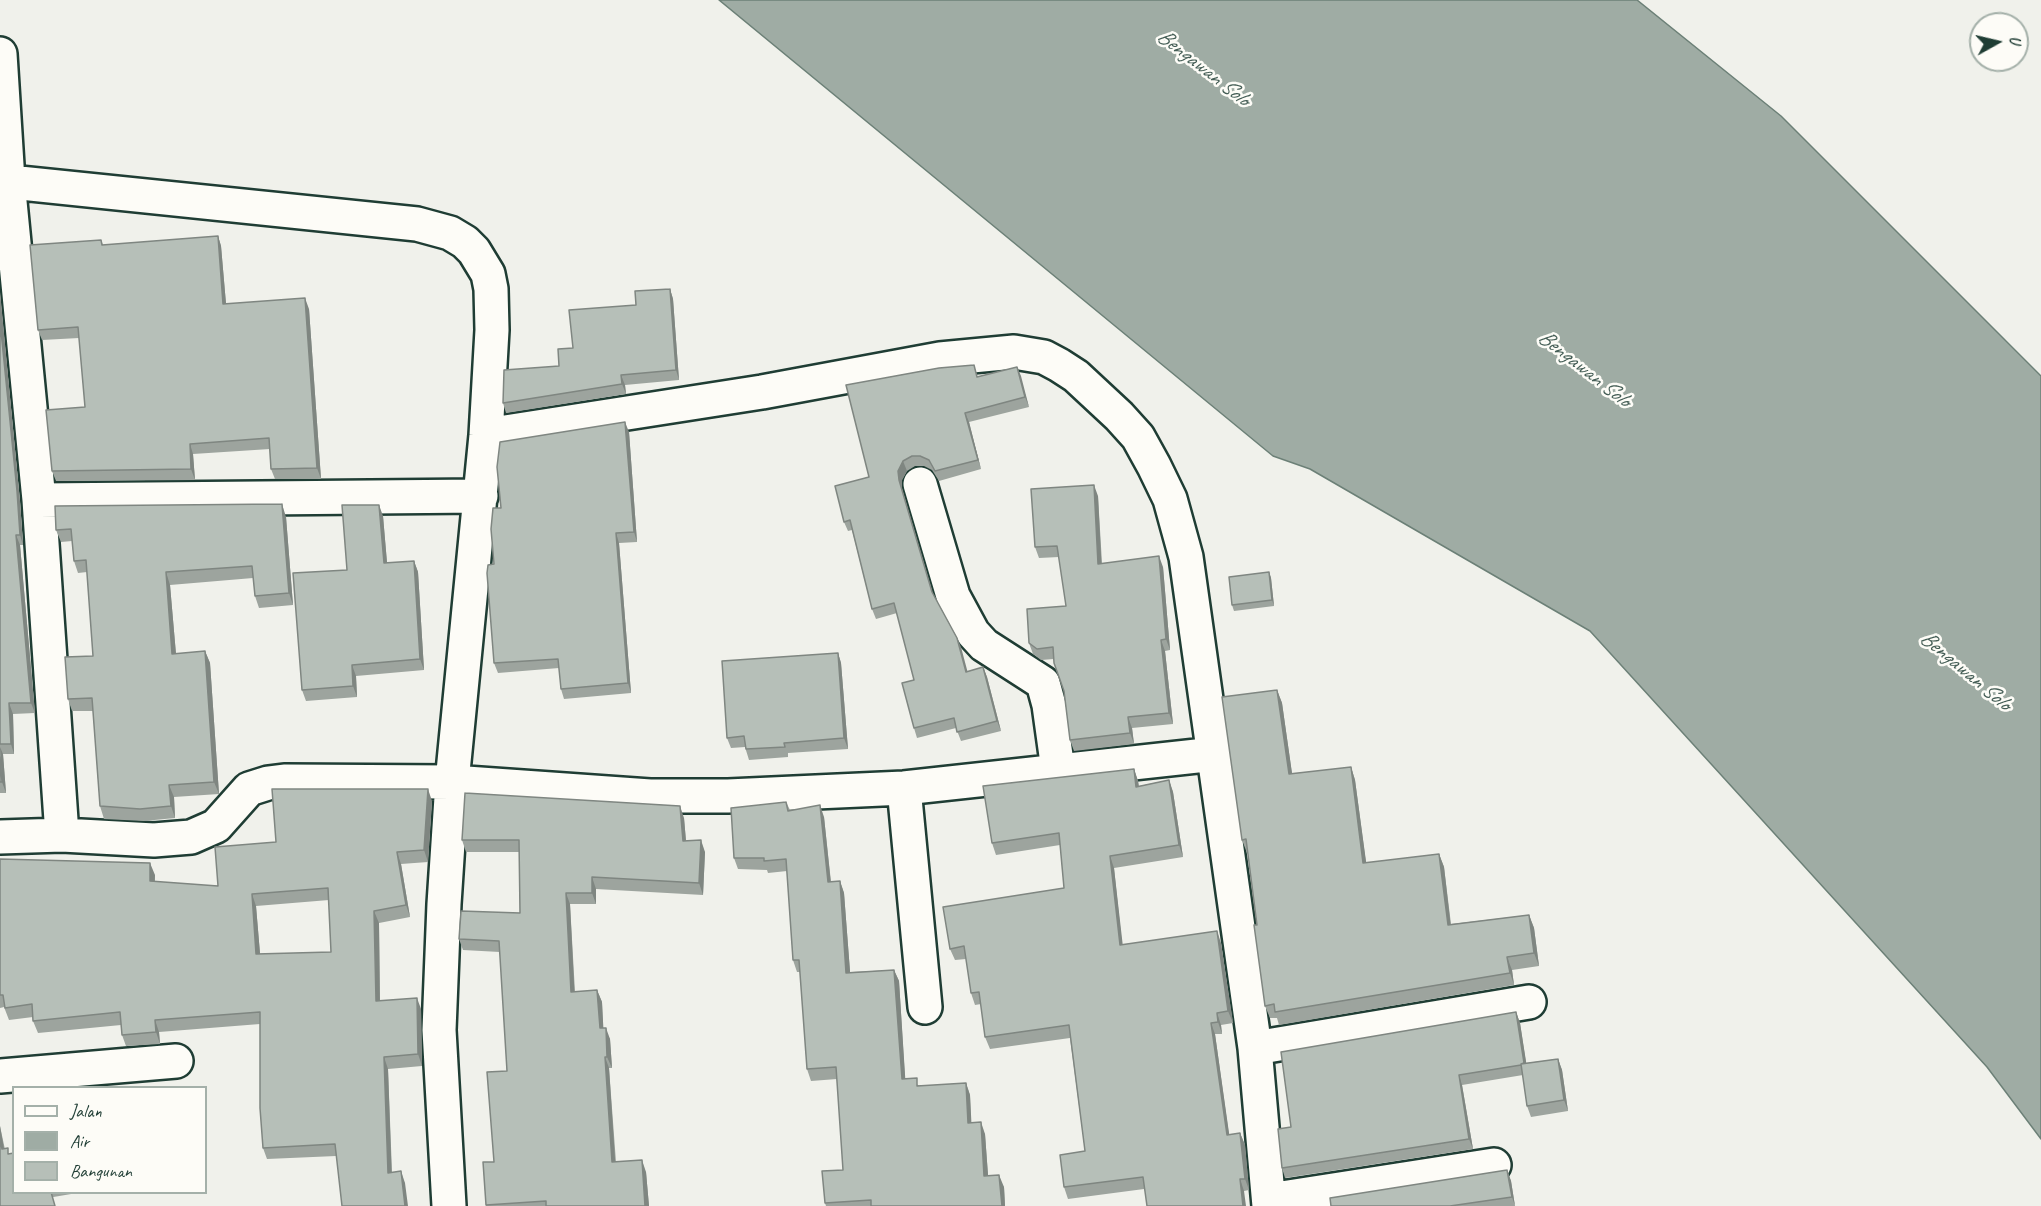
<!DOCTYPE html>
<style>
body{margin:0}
#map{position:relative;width:2041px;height:1206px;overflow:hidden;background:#f0f1eb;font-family:Caveat,sans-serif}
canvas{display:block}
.legend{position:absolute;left:12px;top:1086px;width:195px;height:108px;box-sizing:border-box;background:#fdfcf7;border:2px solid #a4b0a9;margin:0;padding:8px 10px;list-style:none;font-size:18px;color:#1f3d34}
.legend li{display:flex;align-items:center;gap:12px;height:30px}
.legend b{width:30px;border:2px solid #a4b0a9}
.north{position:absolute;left:1969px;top:12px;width:60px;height:60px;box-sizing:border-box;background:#fdfcf7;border:2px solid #a4b0a9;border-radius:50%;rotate:82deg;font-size:16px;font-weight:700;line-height:24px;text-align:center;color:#1f3d34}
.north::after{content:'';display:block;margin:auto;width:21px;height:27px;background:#1f3d34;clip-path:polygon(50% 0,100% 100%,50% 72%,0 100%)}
</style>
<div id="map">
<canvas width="2041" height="1206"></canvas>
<ul class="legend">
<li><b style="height:8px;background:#fdfcf7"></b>Jalan</li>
<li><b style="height:16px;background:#9faca4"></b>Air</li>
<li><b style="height:16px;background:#b6bfb8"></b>Bangunan</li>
</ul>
<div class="north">U</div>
</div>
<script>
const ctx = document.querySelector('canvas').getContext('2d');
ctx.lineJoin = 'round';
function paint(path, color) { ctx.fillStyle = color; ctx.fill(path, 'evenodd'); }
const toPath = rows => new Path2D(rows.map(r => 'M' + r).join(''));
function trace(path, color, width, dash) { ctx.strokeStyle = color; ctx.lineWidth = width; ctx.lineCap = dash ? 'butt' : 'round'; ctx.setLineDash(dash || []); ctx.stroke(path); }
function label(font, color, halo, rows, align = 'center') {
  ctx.font = font + ' Caveat,sans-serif'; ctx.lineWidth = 5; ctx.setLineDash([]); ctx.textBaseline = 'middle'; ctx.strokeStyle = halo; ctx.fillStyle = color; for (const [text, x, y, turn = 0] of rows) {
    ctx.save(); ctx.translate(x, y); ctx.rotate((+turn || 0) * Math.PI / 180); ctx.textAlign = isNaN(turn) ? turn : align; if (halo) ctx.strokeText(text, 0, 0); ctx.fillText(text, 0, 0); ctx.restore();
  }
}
const water = toPath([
 [719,0,1637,0,1781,116,2041,376,2041,1139,1987,1067,1590,631,1310,469,1273,456,719,0]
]);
paint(water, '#9faca4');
trace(water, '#6c8077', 1.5);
const street = toPath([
 [0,54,8,181,39,500,62,835],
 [0,181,417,224,450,233,465,242,474,251,488,274,491,289,492,330,486,435,452,782,444,904,439,1030,449,1206],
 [486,435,762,392,940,359,1014,352,1044,357,1059,365,1076,376,1119,416,1138,437,1154,466,1170,499,1186,557,1255,1048,1269,1206],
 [920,484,953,596,973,633,984,645,1043,683,1049,705,1058,770],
 [39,500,481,496],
 [904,788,925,1007],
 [0,837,62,835,154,840,191,837,216,826,249,789,268,783,284,781,452,782,650,796,728,796,904,788,1215,754],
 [1255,1048,1529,1002],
 [0,1076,176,1061],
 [1269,1200,1494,1165]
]);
trace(street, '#1f3d34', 38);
trace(street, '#fdfcf7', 33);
paint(toPath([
 [218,236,221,246,226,304,309,309,321,479,275,479,271,469,270,449,193,454,195,480,56,481,52,471,85,407,79,338,42,340,38,330,101,240,103,245],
 [670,289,673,299,679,380,625,385,626,394,506,413,503,403,559,366,573,348,636,305],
 [0,292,20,502,23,545,20,545,35,713,13,714,14,754,3,754,6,793,0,793],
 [1017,367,1029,407,969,422,981,469,939,481,932,470,924,466,915,466,907,471,902,480,902,489,933,594,957,638,967,672,983,667,987,677,1001,731,961,741,956,728,917,738,914,728,914,680,897,613,876,619,872,609,852,530,848,531,844,522,869,477,978,377],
 [629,432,637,542,619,543,631,693,564,699,561,689,559,668,498,673,494,663,494,564,501,508],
 [1098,496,1102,563,1163,567,1170,650,1165,651,1173,724,1132,728,1134,744,1074,751,1070,740,1064,691,1054,659,1041,660,1033,654,1029,643,1066,606,1059,557,1039,558,1035,547],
 [383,516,387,563,414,561,418,572,424,670,356,676,357,697,306,701,302,690,347,570],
 [286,517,293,605,259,608,255,596,253,578,170,585,176,654,205,651,210,663,219,794,174,797,175,818,144,821,104,819,100,806,93,711,72,711,68,699,93,656,87,572,78,573,74,561,72,541,61,542,56,530],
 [1269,572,1271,578,1274,606,1234,611,1232,605],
 [838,653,841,663,848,749,788,753,788,757,749,760,745,747,731,748,727,738],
 [1277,690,1282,703,1292,774,1351,767,1355,780,1366,863,1439,854,1444,867,1451,924,1529,915,1534,928,1539,966,1512,970,1514,985,1279,1025,1277,1018,1270,1018,1265,1006,1257,925,1248,853,1247,853,1242,840],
 [1134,769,1138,781,1139,786,1169,780,1173,792,1183,857,1114,868,1122,944,1221,943,1233,1023,1221,1025,1222,1034,1215,1034,1229,1135,1240,1133,1245,1145,1249,1190,1244,1191,1144,1189,1068,1199,1064,1187,1085,1151,1070,1038,990,1049,985,1037,981,1004,975,1005,971,993,966,959,955,960,950,949,1064,888,1060,845,996,855,992,843],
 [432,801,428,862,401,864,410,917,379,923,380,1000,421,1009,422,1066,388,1069,392,1172,405,1183,336,1156,267,1159,263,1148,260,1024,159,1032,160,1044,126,1046,122,1035,121,1025,38,1033,33,1021,33,1017,9,1020,4,1007,0,1008,0,859,155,875,155,882,218,886,276,842],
 [329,900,331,952,260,954,256,906],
 [786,802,790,810,824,817,831,882,840,881,844,893,850,972,894,970,899,981,905,1078,920,1086,966,1083,970,1095,971,1122,985,1134,988,1176,1004,1187,1005,1206,826,1206,825,1203,843,1170,837,1079,811,1081,807,1069,800,972,797,972,793,960,787,871,768,873,767,870,738,869,734,858],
 [684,818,686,841,705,852,703,895,596,889,596,904,570,904,575,992,597,990,602,1002,603,1028,610,1039,612,1068,609,1068,616,1162,646,1172,649,1206,486,1206,483,1162,494,1162,507,1071,500,952,463,950,459,939,520,913,519,852,466,852,462,840],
 [1516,1012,1520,1023,1526,1063,1558,1059,1562,1070,1568,1111,1531,1117,1527,1106,1523,1075,1462,1085,1473,1149,1285,1178,1282,1168,1291,1127],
 [0,1126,14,1192,83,1192,0,1206],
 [1507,1170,1511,1181,1515,1206,1331,1206]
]), '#9da49e');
paint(toPath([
 [218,236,221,246,227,315,223,304],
 [670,289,673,299,679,380,676,370],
 [0,292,20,502,23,545,20,535,0,321],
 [305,298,309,309,321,479,317,468],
 [1017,367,1021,376,1029,407,1025,397],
 [621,375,625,385,626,394,622,384],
 [965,413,969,422,981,469,978,460],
 [625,422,629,432,637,542,634,532],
 [190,444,193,454,195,480,191,469],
 [903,461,907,471,902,480,902,489,935,601,899,480,898,471],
 [1094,485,1098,496,1102,575,1098,564],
 [282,504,286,517,293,605,289,593],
 [379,505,383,516,388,574,384,563],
 [616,533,619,543,631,693,628,683],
 [16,535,20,545,35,713,31,703],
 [1159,556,1163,567,1170,650,1166,639],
 [414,561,418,572,424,670,420,659],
 [166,572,170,585,177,666,172,654],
 [1269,572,1271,578,1274,606,1272,600],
 [957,638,961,647,970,681,966,672],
 [1161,640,1165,651,1173,724,1169,713],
 [205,651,210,663,219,794,214,782],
 [838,653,841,663,848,749,844,738],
 [352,665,356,676,357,697,353,686],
 [983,667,987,677,1001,731,997,721],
 [1277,690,1282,703,1294,787,1289,774],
 [9,703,13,714,14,754,11,744],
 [1128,717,1132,728,1134,744,1130,733],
 [0,747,3,754,6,793,2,782],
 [1351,767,1355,780,1368,876,1363,863],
 [1134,769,1138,781,1140,798,1136,787],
 [1169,780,1173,792,1183,857,1179,845],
 [169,785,174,797,175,818,171,806],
 [428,789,432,801,428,862,424,850],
 [820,805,824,817,832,894,828,882],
 [680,806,684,818,687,853,683,841],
 [701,840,705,852,703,895,699,883],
 [397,852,401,864,410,917,406,905],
 [1439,854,1444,867,1452,937,1448,925],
 [1110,856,1114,868,1124,956,1120,945],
 [150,863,155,875,154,893,150,881],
 [592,877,596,889,596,904,592,893],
 [840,881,844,893,851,984,846,973],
 [566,893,570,904,575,1003,571,992],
 [252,894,256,906,261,965,256,954],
 [374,911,379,923,380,1013,376,1001],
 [1529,915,1534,928,1539,966,1534,953],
 [1217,931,1221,943,1233,1023,1228,1011],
 [1507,957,1512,970,1514,985,1510,973],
 [894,970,899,981,906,1090,902,1079],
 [597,990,602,1002,604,1040,600,1028],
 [417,998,421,1009,422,1066,418,1054],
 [1516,1012,1520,1023,1528,1074,1524,1064],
 [1217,1013,1221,1025,1222,1034,1218,1022],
 [155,1020,159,1032,160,1044,156,1032],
 [1211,1023,1215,1034,1231,1147,1227,1135],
 [606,1028,610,1039,612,1068,607,1057],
 [384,1057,388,1069,392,1184,388,1173],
 [605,1057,609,1068,616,1174,612,1162],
 [1558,1059,1562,1070,1568,1111,1564,1100],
 [1459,1075,1462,1085,1473,1149,1469,1139],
 [966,1083,970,1095,972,1134,968,1123],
 [981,1122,985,1134,989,1188,984,1176],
 [0,1126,6,1160,2,1149,0,1138],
 [1240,1133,1245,1145,1249,1190,1245,1179],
 [642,1160,646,1172,649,1206,645,1206],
 [1507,1170,1511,1181,1515,1206,1512,1197],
 [401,1171,405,1183,408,1206,405,1206],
 [999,1175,1004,1187,1005,1206,1002,1206],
 [1240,1179,1244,1191,1246,1206,1243,1206]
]), '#7f8681');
const building = toPath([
 [218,236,223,304,305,298,317,468,271,469,269,438,190,444,191,469,52,471,46,410,85,407,78,327,38,330,30,245,101,240,102,245,218,236],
 [670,289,676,370,621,375,622,384,503,403,504,370,559,366,558,349,573,348,569,310,636,305,635,291,670,289],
 [0,321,17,491,20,535,16,535,31,703,9,703,11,744,0,744,0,321],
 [974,365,977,377,1017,367,1025,397,965,413,978,460,935,471,929,460,920,456,912,456,903,461,898,471,899,480,932,592,957,638,966,672,983,667,997,721,957,732,954,718,914,728,902,683,914,680,894,603,872,609,850,520,844,522,835,486,869,477,846,385,939,368,974,365],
 [625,422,634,532,616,533,628,683,561,689,558,659,494,663,487,573,488,565,494,564,491,529,493,508,501,508,497,467,500,442,625,422],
 [1094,485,1098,564,1159,556,1166,639,1161,640,1169,713,1128,717,1130,733,1070,740,1064,691,1054,663,1053,647,1037,649,1029,643,1027,609,1066,606,1057,546,1035,547,1031,489,1094,485],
 [282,504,289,593,255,596,252,566,166,572,172,654,205,651,214,782,169,785,171,806,140,809,100,806,92,698,68,699,65,657,93,656,86,560,74,561,71,529,56,530,55,506,282,504],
 [342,505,379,505,384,563,414,561,420,659,352,665,353,686,302,690,293,573,347,570,342,505],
 [1269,572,1272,600,1232,605,1229,577,1269,572],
 [838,653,844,738,784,743,785,747,746,749,744,736,727,738,722,661,838,653],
 [1277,690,1289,774,1351,767,1363,863,1439,854,1448,925,1529,915,1534,953,1507,957,1510,973,1275,1012,1274,1004,1265,1006,1254,925,1257,925,1246,839,1242,840,1222,697,1277,690],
 [0,757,2,782,0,782,0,757],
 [1134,769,1136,787,1169,780,1179,845,1110,856,1120,945,1217,931,1228,1011,1217,1013,1218,1022,1211,1023,1227,1135,1240,1133,1245,1179,1240,1179,1243,1206,1147,1206,1143,1177,1064,1187,1060,1155,1085,1151,1069,1025,985,1037,979,992,971,993,964,946,950,949,943,907,1064,888,1059,833,992,843,983,786,1134,769],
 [272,789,428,789,424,850,397,852,406,905,374,911,376,1001,417,998,418,1054,384,1057,388,1173,401,1171,405,1206,342,1206,335,1144,263,1148,260,1108,260,1012,155,1020,156,1032,122,1035,120,1012,33,1021,32,1004,5,1008,3,995,0,995,0,859,150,863,150,881,218,886,215,847,276,842,272,789],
 [328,888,331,952,256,954,252,894,328,888],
 [465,793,680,806,683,841,701,840,699,883,592,877,592,893,566,893,571,992,597,990,600,1028,606,1028,607,1057,605,1057,612,1162,642,1160,645,1206,546,1206,546,1201,486,1205,483,1162,494,1162,487,1072,507,1071,499,941,459,939,461,911,520,913,519,840,462,840,465,793],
 [786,802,788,811,820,805,828,882,840,881,846,973,894,970,902,1079,917,1078,917,1086,966,1083,968,1123,981,1122,984,1176,999,1175,1002,1206,871,1206,871,1200,825,1203,822,1171,843,1170,836,1067,807,1069,799,960,793,960,786,859,764,861,764,858,734,858,731,808,786,802],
 [1516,1012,1524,1063,1521,1064,1521,1065,1459,1075,1469,1139,1282,1168,1278,1129,1291,1127,1281,1052,1516,1012],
 [1558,1059,1564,1100,1527,1106,1521,1064,1558,1059],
 [0,1138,2,1149,8,1148,8,1154,14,1153,14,1192,51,1192,55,1206,0,1206,0,1138],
 [1507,1170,1512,1197,1450,1206,1331,1206,1330,1198,1507,1170]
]);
paint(building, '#b6bfb8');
trace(building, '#7f8681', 1.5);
label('italic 22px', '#455e56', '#fdfcf7', [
 ["Bengawan Solo",1203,68,38],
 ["Bengawan Solo",1584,369,38],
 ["Bengawan Solo",1965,671,40]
]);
</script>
